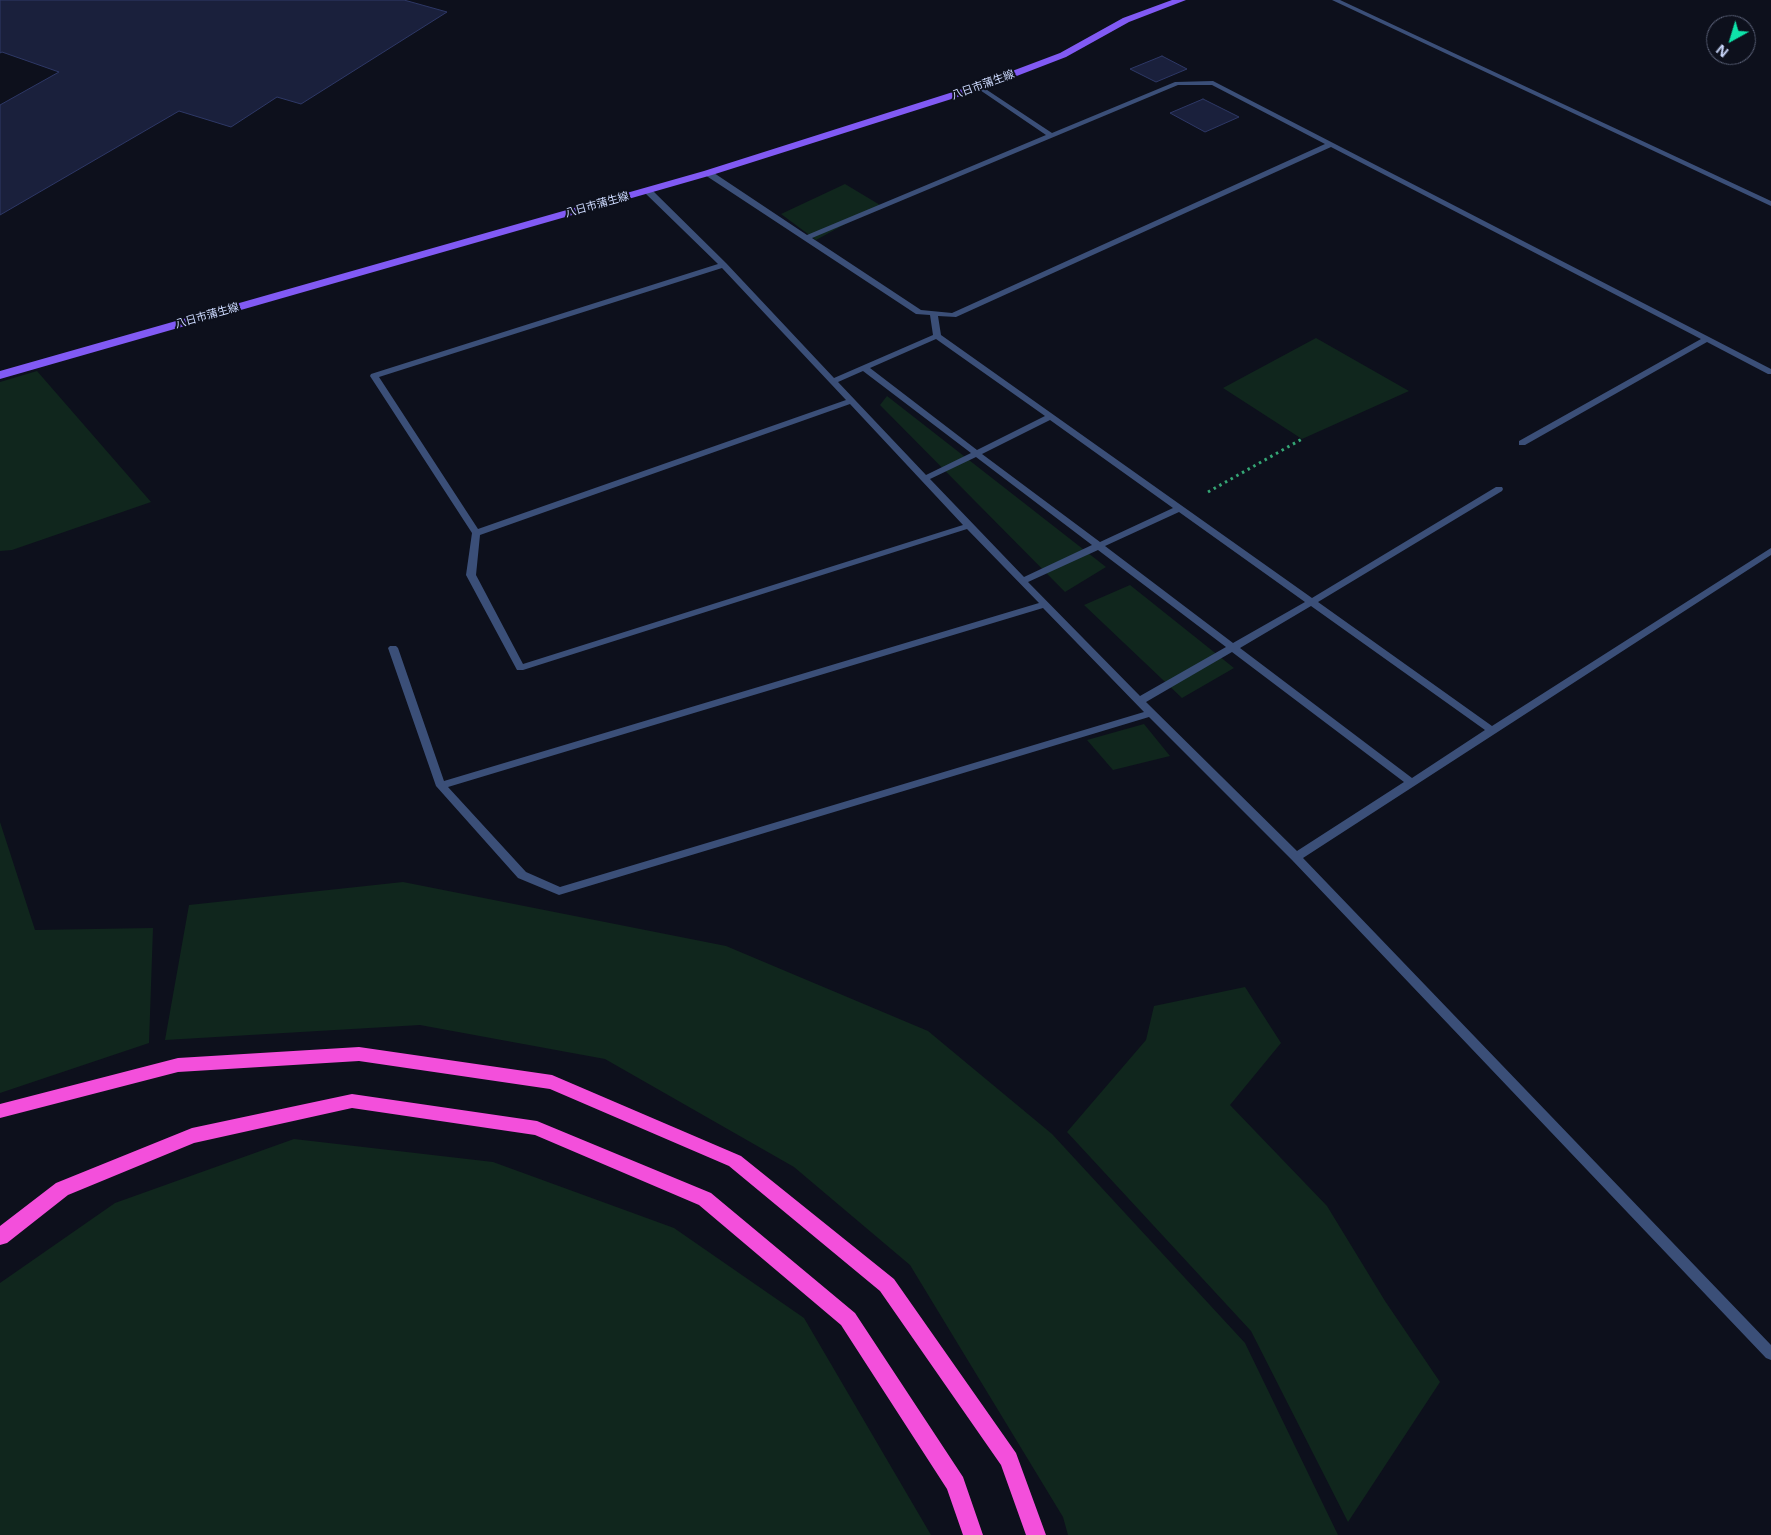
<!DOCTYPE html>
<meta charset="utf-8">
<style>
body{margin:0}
#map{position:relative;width:1771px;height:1535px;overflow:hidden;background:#0d101c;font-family:"Noto Sans",sans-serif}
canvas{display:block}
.north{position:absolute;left:1706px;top:15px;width:50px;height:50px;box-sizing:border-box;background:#0d101c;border:1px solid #596076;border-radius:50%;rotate:219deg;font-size:14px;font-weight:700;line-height:20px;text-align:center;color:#cbd8fc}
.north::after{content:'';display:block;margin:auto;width:18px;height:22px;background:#0fe4aa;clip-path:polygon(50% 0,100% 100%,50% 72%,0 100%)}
</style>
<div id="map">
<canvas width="1771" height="1535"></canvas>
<div class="north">N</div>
</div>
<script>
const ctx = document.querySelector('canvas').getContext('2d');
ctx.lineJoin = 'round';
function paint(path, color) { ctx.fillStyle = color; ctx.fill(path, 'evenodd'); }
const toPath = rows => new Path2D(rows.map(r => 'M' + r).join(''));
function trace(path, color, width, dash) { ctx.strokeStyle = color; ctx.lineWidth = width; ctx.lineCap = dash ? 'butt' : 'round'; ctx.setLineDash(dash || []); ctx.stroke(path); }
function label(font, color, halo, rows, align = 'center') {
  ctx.font = font + ' "Noto Sans","Noto Sans JP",sans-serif'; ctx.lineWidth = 4; ctx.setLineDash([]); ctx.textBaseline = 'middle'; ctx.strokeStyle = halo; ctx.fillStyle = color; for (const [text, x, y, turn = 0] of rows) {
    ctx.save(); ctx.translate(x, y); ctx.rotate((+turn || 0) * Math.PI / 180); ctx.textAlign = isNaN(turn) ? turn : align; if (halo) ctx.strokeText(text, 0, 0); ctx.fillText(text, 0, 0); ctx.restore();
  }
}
paint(toPath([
 [845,184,880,205,816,240,781,214],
 [1316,338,1409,391,1302,439,1223,388],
 [37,371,151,502,12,550,0,551,0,382],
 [887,396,1106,567,1065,592,880,405],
 [1130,585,1234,668,1182,698,1084,605],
 [1144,724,1170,756,1113,770,1087,740],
 [0,822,35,930,153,928,149,1043,0,1093],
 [403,882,726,946,928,1031,1052,1134,1245,1343,1338,1535,1068,1535,1063,1517,910,1265,794,1167,605,1059,420,1025,165,1040,189,905],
 [1245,987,1281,1043,1230,1105,1327,1206,1385,1301,1440,1382,1348,1522,1251,1331,1067,1132,1146,1040,1154,1006],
 [294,1139,493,1162,674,1228,804,1318,931,1535,0,1535,0,1283,115,1203]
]), '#10261d');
const building = toPath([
 [0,0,404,0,447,12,301,104,277,97,231,127,179,111,0,215,0,105,59,72,2,52,0,53,0,0],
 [1162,56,1187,69,1156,82,1130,69,1162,56],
 [1203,99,1239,117,1205,132,1170,113,1203,99]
]);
paint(building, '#1a203c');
trace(building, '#2e3866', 1);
trace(toPath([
 [1208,492,1302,439]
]), '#35a675', 3, [2.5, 4]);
paint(toPath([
 [1332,0,1340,0,1771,201,1771,206,1332,0],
 [1213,81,1771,369,1771,374,1768,374,1707,342,1525,445,1519,445,1519,441,1701,339,1331,147,956,317,938,316,941,335,1312,598,1496,487,1502,487,1503,489,1502,491,1318,602,1492,726,1771,548,1771,555,1303,858,1771,1345,1771,1360,1766,1358,1292,860,1149,717,559,895,518,878,436,786,388,648,390,646,396,646,398,648,444,781,1039,603,967,529,523,670,517,670,466,575,472,533,370,376,371,374,718,264,644,192,643,190,647,188,650,188,726,263,834,378,933,335,930,315,916,314,705,175,705,171,711,171,807,235,1046,135,977,88,977,86,981,86,1052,133,1175,82,1213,81],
 [1178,85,1212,85,1325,144,952,313,921,310,812,238,1178,85],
 [722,268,846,400,478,529,379,377,722,268],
 [936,339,1045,416,977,450,870,368,936,339],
 [863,371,971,453,926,475,838,382,863,371],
 [850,404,963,525,523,664,476,575,480,535,850,404],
 [1050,420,1173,508,1100,542,982,454,1050,420],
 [976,457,1092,545,1024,577,930,479,976,457],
 [1179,512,1305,602,1233,643,1105,546,1179,512],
 [1098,550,1226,647,1140,696,1028,582,1098,550],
 [1311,606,1485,730,1412,778,1240,648,1311,606],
 [1043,608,1144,712,560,887,526,872,448,787,1043,608],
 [1232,652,1404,782,1297,851,1146,702,1232,652]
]), '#3b4f78');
paint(toPath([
 [1172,0,1186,0,1129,22,1066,57,983,89,712,175,0,379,0,371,704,171,975,85,1060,53,1123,18,1172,0]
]), '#815af4');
paint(toPath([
 [359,1047,552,1075,741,1156,894,1279,1016,1453,1046,1535,1026,1535,1001,1465,880,1291,729,1166,550,1089,359,1061,178,1072,0,1118,0,1104,178,1058,359,1047],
 [352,1094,537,1121,711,1193,855,1313,963,1477,983,1535,963,1535,947,1489,841,1325,699,1205,535,1135,352,1108,194,1143,68,1195,7,1243,0,1245,0,1226,56,1183,192,1128,352,1094]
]), '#f34fdb');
label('11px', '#cbd8fc', '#0d101c', [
 ["八日市蒲生線",983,85,-20],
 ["八日市蒲生線",597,205,-16],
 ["八日市蒲生線",207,316,-16]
]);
</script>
